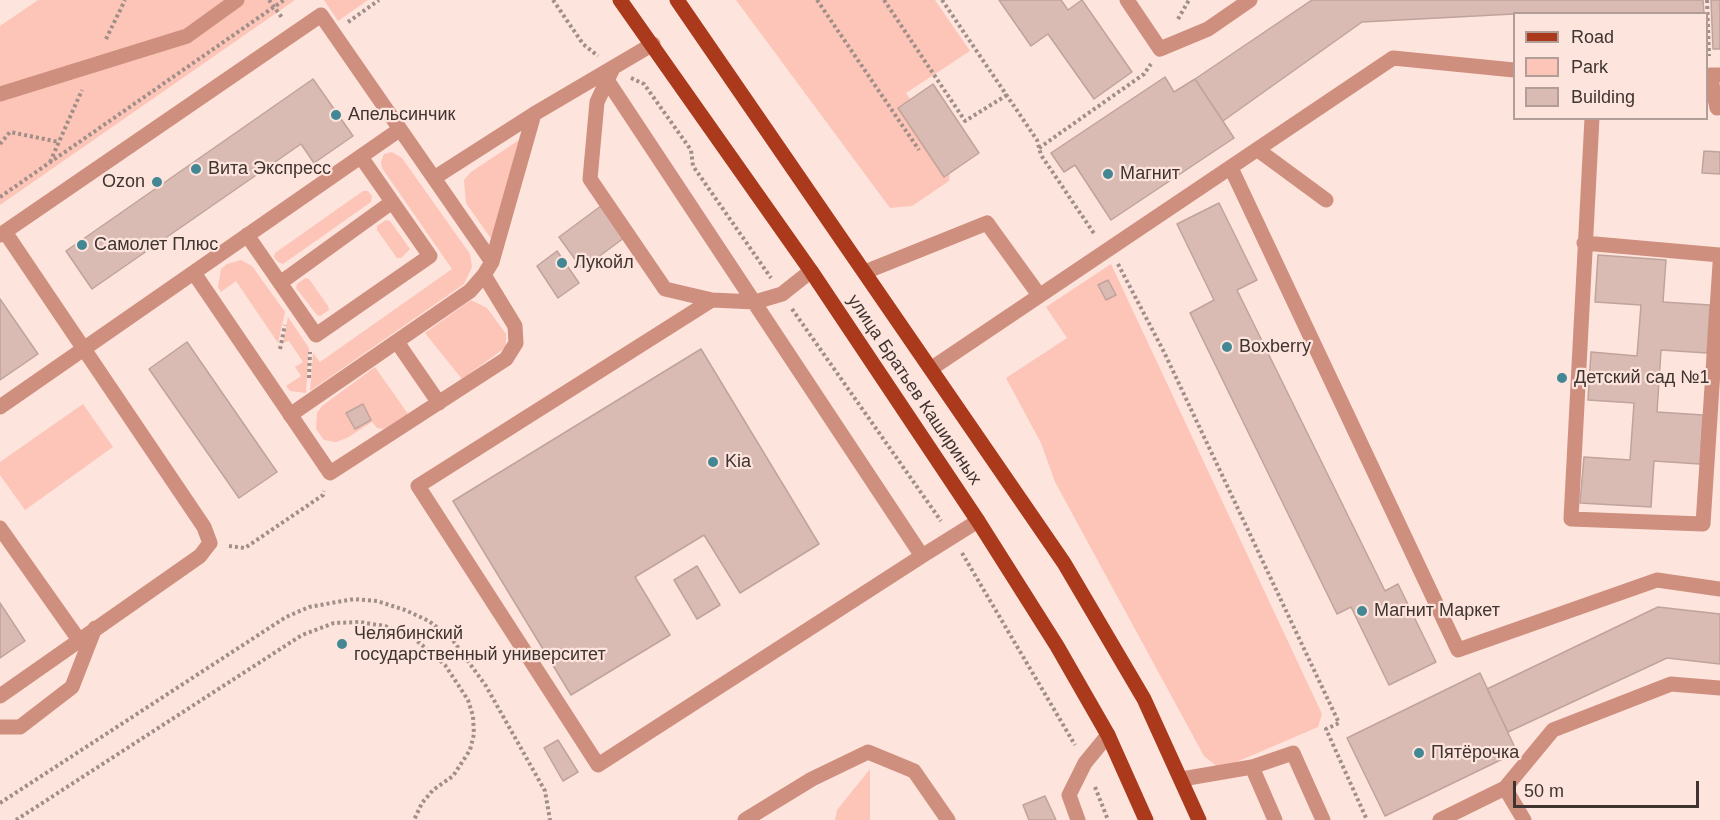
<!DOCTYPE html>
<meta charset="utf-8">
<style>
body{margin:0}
#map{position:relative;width:1720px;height:820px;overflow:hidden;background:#fde4dd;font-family:Helvetica,sans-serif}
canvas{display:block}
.legend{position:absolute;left:1513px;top:12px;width:195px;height:108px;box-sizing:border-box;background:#fde4dd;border:2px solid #b19e98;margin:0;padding:8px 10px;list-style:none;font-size:18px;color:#403430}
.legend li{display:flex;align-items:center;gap:12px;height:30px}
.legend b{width:30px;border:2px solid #b19e98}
.scale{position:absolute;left:1513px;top:781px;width:186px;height:27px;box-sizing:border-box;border:3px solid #403430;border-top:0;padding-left:8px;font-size:18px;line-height:21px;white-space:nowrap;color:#403430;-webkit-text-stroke:4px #fde4dd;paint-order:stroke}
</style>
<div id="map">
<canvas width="1720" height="820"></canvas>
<ul class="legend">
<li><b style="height:8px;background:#ab391c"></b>Road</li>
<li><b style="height:16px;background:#fcc5b7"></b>Park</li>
<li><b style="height:16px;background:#dabbb3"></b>Building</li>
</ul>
<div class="scale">50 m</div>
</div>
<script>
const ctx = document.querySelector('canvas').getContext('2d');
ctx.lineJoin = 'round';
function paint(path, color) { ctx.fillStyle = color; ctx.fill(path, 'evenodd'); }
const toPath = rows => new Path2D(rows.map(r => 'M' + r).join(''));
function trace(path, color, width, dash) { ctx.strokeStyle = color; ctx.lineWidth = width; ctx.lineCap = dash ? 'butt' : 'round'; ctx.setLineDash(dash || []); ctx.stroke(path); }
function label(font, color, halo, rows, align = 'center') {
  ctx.font = font + ' Helvetica,sans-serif'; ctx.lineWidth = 4.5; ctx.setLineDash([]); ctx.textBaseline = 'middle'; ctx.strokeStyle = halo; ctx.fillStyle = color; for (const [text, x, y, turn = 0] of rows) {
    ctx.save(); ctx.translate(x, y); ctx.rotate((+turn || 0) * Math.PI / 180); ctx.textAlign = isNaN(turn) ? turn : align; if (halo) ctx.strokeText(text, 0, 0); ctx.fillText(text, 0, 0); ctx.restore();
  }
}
paint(toPath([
 [38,0,295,0,0,205,0,26],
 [324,0,368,0,338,21],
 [736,0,935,0,970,51,906,93,951,161,949,181,912,206,890,208],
 [519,140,492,240,466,203,464,180,471,172],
 [392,152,402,158,470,254,472,267,464,284,310,391,313,353,320,362,452,269,382,168,381,162,384,154],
 [363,191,368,191,372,196,371,202,283,264,278,262,274,257,275,253],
 [386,220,390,221,410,249,401,258,397,258,377,230,377,226],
 [241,260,252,266,285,312,278,343,236,281,221,292,218,287,221,269,227,264],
 [1111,264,1322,714,1318,727,1220,769,1204,756,1055,482,1041,443,1006,378,1067,338,1046,307],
 [305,278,309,279,328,306,329,310,320,316,317,315,296,288,297,284],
 [471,300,487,308,506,334,506,347,462,379,425,333],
 [288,317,309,348,306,393,290,391,286,386,301,376,295,367,303,362,289,341,283,343],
 [375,367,408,414,384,429,377,428,372,422,347,438,336,442,324,440,316,429,317,413,322,406],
 [83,404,113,447,25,510,0,475,0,462],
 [870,769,870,820,835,820,837,810]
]), '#fcc5b7');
const building = toPath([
 [999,0,1061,0,1068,10,1082,0,1132,72,1094,99,1048,34,1031,46,999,0],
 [1312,0,1703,0,1704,14,1514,14,1362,22,1223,121,1195,79,1312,0],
 [1711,0,1720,0,1720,49,1713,49,1711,0],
 [1165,77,1174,92,1195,79,1234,138,1111,220,1075,165,1064,172,1051,153,1165,77],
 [313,79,353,136,314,163,301,144,92,289,66,251,313,79],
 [933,84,979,153,944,177,898,108,933,84],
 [1704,151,1720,152,1720,174,1702,173,1704,151],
 [609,200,632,232,582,269,559,237,609,200],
 [1219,203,1257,280,1237,290,1385,591,1398,584,1436,662,1389,685,1351,607,1337,614,1190,313,1214,300,1177,224,1219,203],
 [557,251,579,283,558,298,537,266,557,251],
 [1598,255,1666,260,1663,302,1710,305,1707,353,1661,350,1657,412,1703,415,1700,464,1654,461,1651,507,1580,503,1584,457,1630,460,1634,403,1588,400,1591,352,1637,356,1641,305,1595,302,1598,255],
 [1108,280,1116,295,1106,300,1098,285,1108,280],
 [0,299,38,354,0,380,0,299],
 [187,342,277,472,239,498,149,369,187,342],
 [701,349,819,544,740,593,704,535,635,577,670,635,571,695,453,501,701,349],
 [363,404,371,420,355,429,346,413,363,404],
 [697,566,720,605,697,619,674,580,697,566],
 [0,603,25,641,0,658,0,603],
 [1658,607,1720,614,1720,664,1667,658,1508,732,1487,689,1658,607],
 [1480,673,1517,752,1385,816,1347,738,1480,673],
 [558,740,578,772,563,781,544,748,558,740],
 [1045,796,1056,820,1029,820,1023,805,1045,796]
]);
paint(building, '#dabbb3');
trace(building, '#c0a39b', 1.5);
trace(toPath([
 [269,0,283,19],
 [553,0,583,44,598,56],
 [817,0,919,150],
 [884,0,965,121,1007,95],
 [942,0,1037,140,1041,155,1095,235],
 [1707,0,1709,56],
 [1178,19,1189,0],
 [348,22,379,0],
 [106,39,125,0],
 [631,78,644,84,691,150,693,166,771,278],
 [0,144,10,132,59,142],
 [1039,148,1144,74,1151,64],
 [50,162,82,90],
 [0,197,284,0],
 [1118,264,1164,352,1339,723,1326,729,1367,820],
 [792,309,941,521],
 [280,349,285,325],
 [309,378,310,352],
 [229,546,245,548,323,495,324,491],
 [962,553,1075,745],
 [1095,787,1108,820],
 [0,803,286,617,309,607,354,599,377,601,405,610,429,621,452,639,486,686,545,791,550,820],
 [16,820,302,635,334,623,359,622,385,626,416,640,445,665,468,700,473,716,474,734,470,750,453,776,433,790,422,803,414,820]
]), '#a08e88', 4, [3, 3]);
trace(toPath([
 [1127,0,1160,49,1208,29,1250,0],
 [613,68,597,102,590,179,665,289,712,300,755,302,782,294,811,271],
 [607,80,922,556,978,521],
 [0,94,187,36,237,0],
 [1717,108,1710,75,1720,75],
 [1592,118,1571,519,1703,524,1720,264],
 [1258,150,1326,200],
 [1231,168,1458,650,1657,580,1720,589],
 [434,178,534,114,653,44],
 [0,235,321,15,492,262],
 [247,235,316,335,430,256,361,157],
 [1584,243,1720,255],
 [865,272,987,223,1039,295],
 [194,273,330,473,506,359,516,343,515,326,484,275],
 [280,283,392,202],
 [712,300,418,486,598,765,922,556],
 [397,342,439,403],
 [932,368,1393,58,1514,70],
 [0,407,399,130],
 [290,415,470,291,484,275,492,262,534,114],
 [0,528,79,640],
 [0,696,200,556,210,543,204,527,5,232],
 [0,727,20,727,72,687,95,628],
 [1252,767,1275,820],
 [1182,779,1252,767,1293,753,1323,820],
 [1505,788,1524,820],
 [745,820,812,779,868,752,914,771,948,820],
 [1078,820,1069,795,1085,763,1108,735],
 [1440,820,1505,788,1553,730,1671,684,1720,688]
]), '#cf8f7e', 15);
trace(toPath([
 [620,0,811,271,978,521,1057,646,1108,735,1146,820],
 [677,0,1064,563,1144,699,1199,820]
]), '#ab391c', 15);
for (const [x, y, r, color] of [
 [336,115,6,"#428793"],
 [196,169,6,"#428793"],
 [1108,174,6,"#428793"],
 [157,182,6,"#428793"],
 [82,245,6,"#428793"],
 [562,263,6,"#428793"],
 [1227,347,6,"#428793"],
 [1562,378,6,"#428793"],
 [713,462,6,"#428793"],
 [1362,611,6,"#428793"],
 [342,644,6,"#428793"],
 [1419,753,6,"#428793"]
]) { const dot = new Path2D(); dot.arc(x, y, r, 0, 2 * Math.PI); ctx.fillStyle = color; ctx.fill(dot); trace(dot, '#fde4dd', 2); }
label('18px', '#403430', '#fde4dd', [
 ["Апельсинчик",348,115],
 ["Вита Экспресс",208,169],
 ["Магнит",1120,174],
 ["Ozon",145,182,"right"],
 ["Самолет Плюс",94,245],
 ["Лукойл",574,263],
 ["Boxberry",1239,347],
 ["Детский сад №1",1574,378],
 ["Kia",725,462],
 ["Магнит Маркет",1374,611],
 ["Челябинский",354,634],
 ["государственный университет",354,655],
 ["Пятёрочка",1431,753]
], 'left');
label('18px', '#403430', '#fde4dd', [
 ["улица Братьев Кашириных",914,390,56]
]);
</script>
